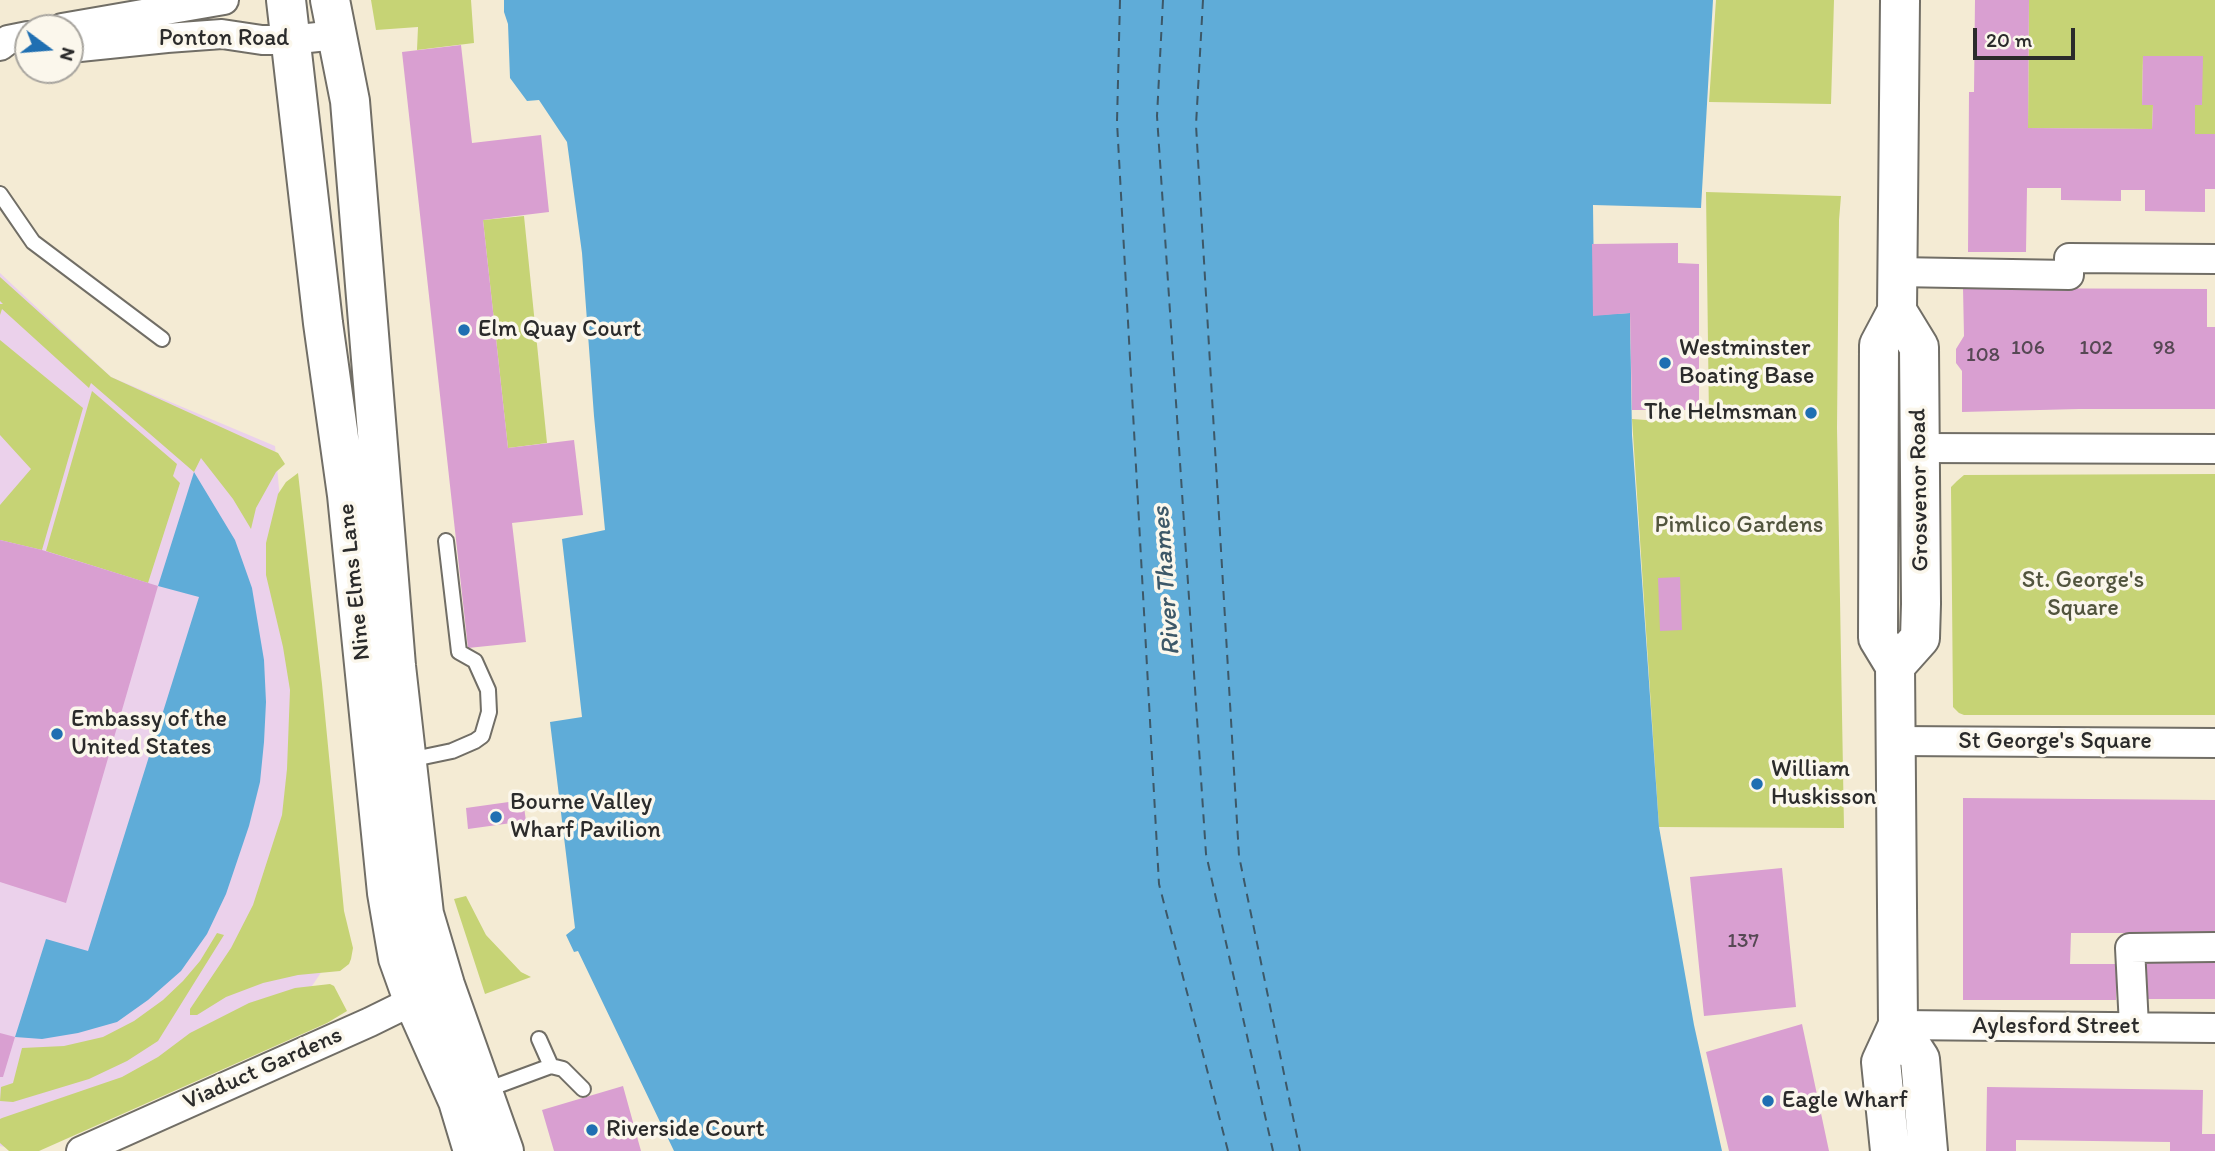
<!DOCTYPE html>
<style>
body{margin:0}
#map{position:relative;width:2215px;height:1151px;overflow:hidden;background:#f4ebd4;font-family:Itim,sans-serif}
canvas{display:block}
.north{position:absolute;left:14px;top:14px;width:70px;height:70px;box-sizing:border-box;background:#fbf7ec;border:2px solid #a8a59f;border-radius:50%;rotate:106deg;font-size:19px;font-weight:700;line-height:28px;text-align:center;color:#2b2b2b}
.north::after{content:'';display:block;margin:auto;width:24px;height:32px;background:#1f6fb2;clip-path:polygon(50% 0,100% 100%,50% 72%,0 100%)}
.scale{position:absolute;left:1973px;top:28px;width:102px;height:32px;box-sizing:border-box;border:4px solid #2b2b2b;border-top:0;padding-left:9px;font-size:21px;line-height:24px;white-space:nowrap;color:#2b2b2b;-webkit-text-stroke:5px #fbf7ec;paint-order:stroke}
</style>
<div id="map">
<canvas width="2215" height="1151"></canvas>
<div class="north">N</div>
<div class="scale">20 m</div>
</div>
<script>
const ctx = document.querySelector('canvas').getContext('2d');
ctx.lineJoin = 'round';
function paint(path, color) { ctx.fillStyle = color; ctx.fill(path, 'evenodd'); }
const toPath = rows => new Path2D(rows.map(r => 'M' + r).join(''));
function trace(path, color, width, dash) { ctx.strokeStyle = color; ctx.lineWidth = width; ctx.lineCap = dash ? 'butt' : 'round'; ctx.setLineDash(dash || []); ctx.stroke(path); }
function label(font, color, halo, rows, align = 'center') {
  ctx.font = font + ' Itim,sans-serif'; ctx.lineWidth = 7; ctx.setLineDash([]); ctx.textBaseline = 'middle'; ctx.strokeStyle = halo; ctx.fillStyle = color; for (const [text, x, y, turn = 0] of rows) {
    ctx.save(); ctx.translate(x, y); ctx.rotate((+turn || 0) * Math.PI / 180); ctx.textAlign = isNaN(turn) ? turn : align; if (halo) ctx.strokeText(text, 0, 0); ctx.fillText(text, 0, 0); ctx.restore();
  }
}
paint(toPath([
 [0,273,111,377,275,446,324,968,282,1031,18,1150,0,1146]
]), '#ebd1eb');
paint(toPath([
 [371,0,471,0,474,43,417,50,418,27,376,30],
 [1716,0,1834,0,1831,104,1709,102],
 [2029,0,2215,0,2215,134,2195,134,2195,105,2202,104,2202,56,2143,56,2142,104,2153,105,2152,129,2028,128],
 [1706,192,1841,196,1839,220,1837,428,1844,828,1659,827,1632,419,1660,421,1709,419],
 [524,216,547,443,508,448,483,220],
 [0,277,111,377,278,453,285,464,276,472,256,508,251,529,233,499,201,458,194,472,91,383,89,388,2,309,0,315,0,304,3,304,0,301],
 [0,340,83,408,42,550,0,540,0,505,31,469,0,435],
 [92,391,177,464,173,476,180,483,148,583,46,551],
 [298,473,322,684,344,911,353,948,351,959,349,964,340,971,298,975,263,983,226,997,197,1015,190,1015,190,1009,231,948,253,905,282,815,287,769,290,690,283,647,266,575,266,543,278,494,286,482],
 [2215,474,2215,715,1964,715,1959,713,1953,707,1951,487,1957,481,1964,475],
 [466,896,486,935,521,972,531,977,485,994,454,899],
 [217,933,224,935,158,1041,127,1061,89,1079,13,1102,0,1101,1,1087,13,1083,22,1048,64,1046,103,1037,134,1021,163,1000,183,981,200,961],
 [330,984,334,986,347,1011,327,1023,39,1151,9,1151,0,1143,0,1119,2,1118,122,1077,158,1057,190,1033,249,1003,295,988]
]), '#c6d375');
paint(toPath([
 [504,0,1713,0,1701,208,1593,205,1594,286,1595,315,1630,313,1632,435,1659,827,1694,1025,1722,1151,674,1151,578,951,574,952,566,935,575,928,550,722,582,717,562,539,605,530,594,416,582,253,567,142,539,100,527,101,510,78,508,24,504,12],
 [194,472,235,540,252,588,264,660,266,702,264,742,260,782,249,826,226,894,207,934,181,971,148,1000,117,1022,78,1033,42,1039,15,1037,46,939,88,951,199,597,158,586]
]), '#5facd8');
trace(toPath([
 [1120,0,1117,122,1159,884,1228,1151],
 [1163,0,1157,116,1206,854,1273,1151],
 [1203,0,1196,125,1239,856,1300,1151]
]), '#3d5868', 2, [9, 7]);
paint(toPath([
 [1975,0,2029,0,2028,128,2152,129,2153,105,2142,105,2143,56,2203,56,2202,105,2195,105,2195,134,2215,134,2215,189,2205,189,2205,212,2145,211,2145,190,2121,190,2121,201,2061,200,2061,188,2027,188,2026,252,1968,252,1969,92,1974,92],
 [461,45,472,143,541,135,549,212,483,220,508,448,574,440,583,515,512,523,526,642,468,648,402,52],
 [1678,243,1678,263,1699,264,1699,410,1632,410,1630,313,1593,316,1592,244],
 [1963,288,2207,289,2207,327,2215,327,2215,409,2079,409,1962,412,1962,371,1956,363,1956,349,1964,336],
 [0,540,42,550,158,586,66,903,0,882],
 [1680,577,1682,630,1660,631,1658,578],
 [1963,798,2215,800,2215,933,2071,933,2070,964,2117,964,2116,1000,1963,1000],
 [523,800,526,821,468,829,466,808],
 [1782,868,1796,1007,1704,1016,1690,877],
 [2145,960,2215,961,2215,999,2145,999],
 [1802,1024,1829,1151,1729,1151,1706,1052],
 [0,1033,15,1037,3,1077,0,1077],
 [623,1086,641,1151,554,1151,542,1110],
 [1987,1087,2203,1090,2202,1134,2215,1134,2215,1151,2170,1151,2170,1142,2016,1140,2016,1151,1986,1151]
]), '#d99fd1');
const service = toPath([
 [0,194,33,242,162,339],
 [409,760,452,751,475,741,482,736,489,712,488,690,475,661,459,652,446,541],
 [539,1039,551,1066],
 [486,1090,551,1066,563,1069,583,1089]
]);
const minor = toPath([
 [62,28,224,0],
 [0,46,8,40,28,36],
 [70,48,167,38,222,34,262,40,289,40,337,35],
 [1897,272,2069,275,2069,258,2215,259],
 [1920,448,2215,449],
 [1896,741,2215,743],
 [1898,1025,2215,1028],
 [2134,1026,2130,948,2215,947],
 [81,1151,370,1022,429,993]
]);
const trunk = toPath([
 [286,0,323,323,347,495,387,893,398,958,413,1000,458,1101,473,1151],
 [330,0,350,101,396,666,424,914,445,985,504,1151],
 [1895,666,1920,638,1921,604,1919,347,1897,311],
 [1898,1025,1920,1059,1928,1151],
 [1890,1151,1881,1062,1898,1025,1895,666,1878,638,1879,345,1897,311,1900,0]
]);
trace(service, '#716e66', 18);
trace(minor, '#716e66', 32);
trace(trunk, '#716e66', 42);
trace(service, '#fff', 14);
trace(minor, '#fff', 28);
trace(trunk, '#fff', 38);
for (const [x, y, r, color] of [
 [464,330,7,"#1f6fb2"],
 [1665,363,7,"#1f6fb2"],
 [1811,413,7,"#1f6fb2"],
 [57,734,7,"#1f6fb2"],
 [1757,784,7,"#1f6fb2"],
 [496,817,7,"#1f6fb2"],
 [1768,1101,7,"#1f6fb2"],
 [592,1130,7,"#1f6fb2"]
]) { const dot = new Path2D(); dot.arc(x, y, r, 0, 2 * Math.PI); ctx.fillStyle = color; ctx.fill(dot); trace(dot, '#fbf7ec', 2.5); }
label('21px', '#564854', null, [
 ["106",2028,349],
 ["102",2096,349],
 ["98",2164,349],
 ["108",1983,356],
 ["137",1743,942]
]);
label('24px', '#2b2b2b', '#fbf7ec', [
 ["Ponton Road",224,39],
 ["Grosvenor Road",1920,490,-91],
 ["Nine Elms Lane",355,582,-96],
 ["St George's Square",2055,742],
 ["Aylesford Street",2056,1027],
 ["Viaduct Gardens",263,1069,-24]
]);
label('24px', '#2b2b2b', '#fbf7ec', [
 ["Elm Quay Court",478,330],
 ["Westminster",1679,349],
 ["Boating Base",1679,377],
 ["The Helmsman",1797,413,"right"],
 ["Embassy of the",71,720],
 ["United States",71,748],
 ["William",1771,770],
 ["Huskisson",1771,798],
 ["Bourne Valley",510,803],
 ["Wharf Pavilion",510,831],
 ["Eagle Wharf",1782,1101],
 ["Riverside Court",606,1130]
], 'left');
label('24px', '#52553e', '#fbf7ec', [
 ["Pimlico Gardens",1739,526],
 ["St. George's",2083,581],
 ["Square",2083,609]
]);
label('italic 26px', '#3d5868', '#fbf7ec', [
 ["River Thames",1167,581,-94]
]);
</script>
